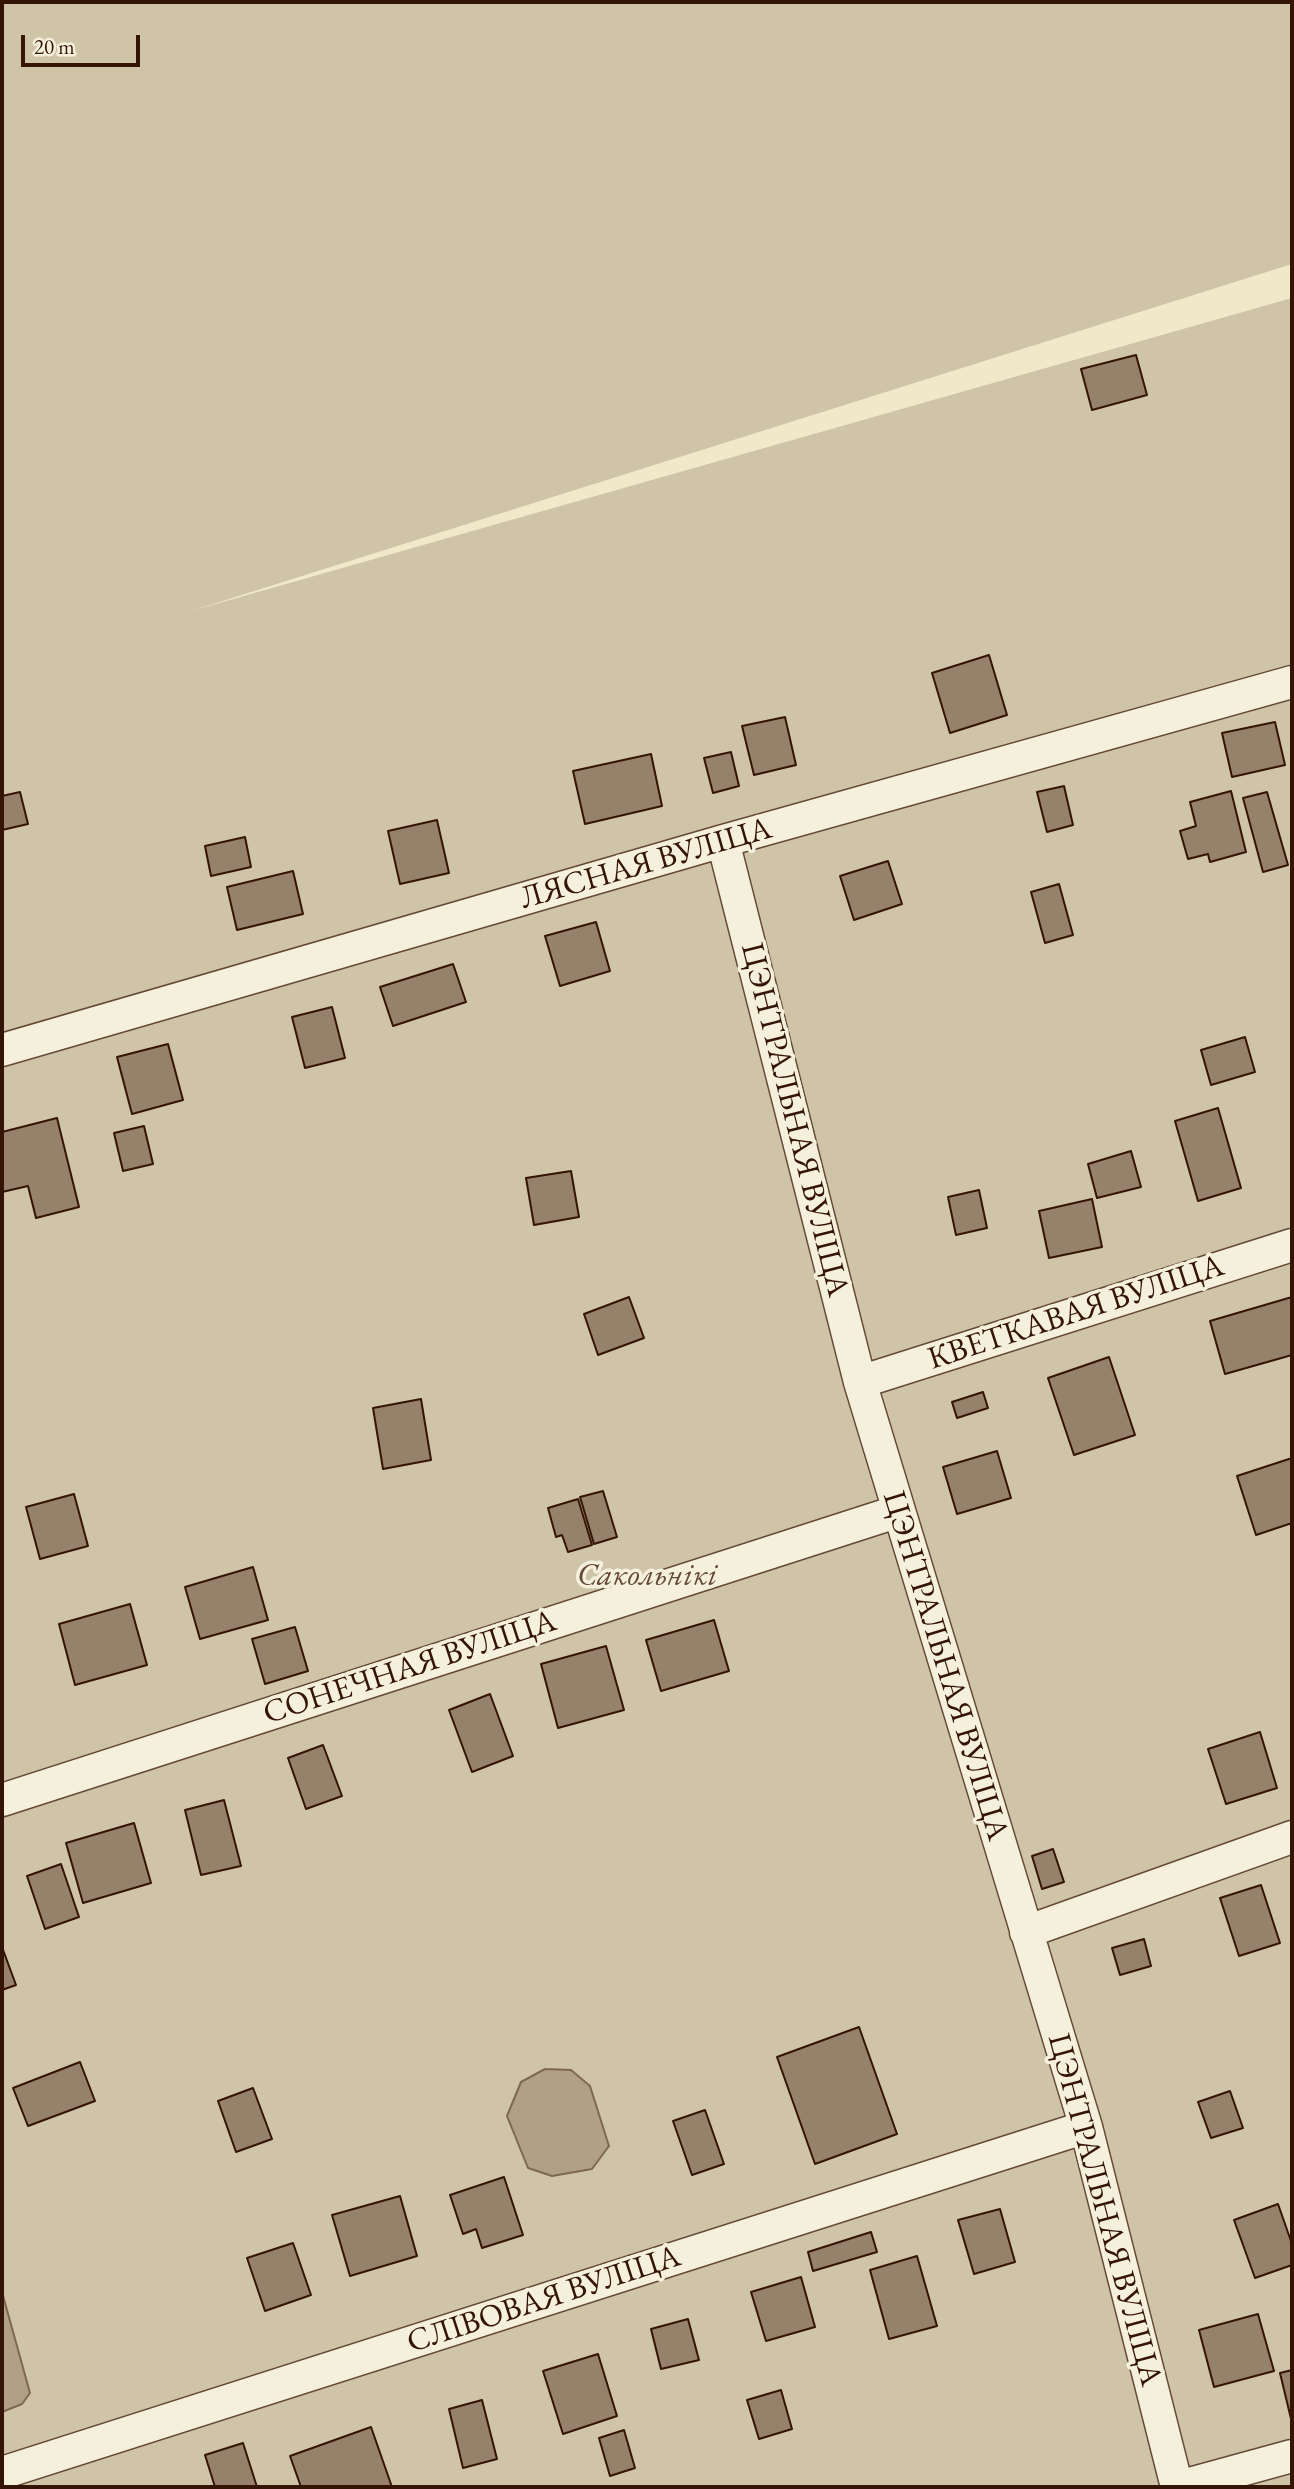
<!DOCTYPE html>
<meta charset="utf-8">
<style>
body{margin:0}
#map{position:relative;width:1294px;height:2489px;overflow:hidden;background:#f0e8c9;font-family:"EB Garamond",serif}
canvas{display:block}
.frame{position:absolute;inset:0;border:4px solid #351405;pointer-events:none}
.scale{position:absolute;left:21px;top:35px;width:119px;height:32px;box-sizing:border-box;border:4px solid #351405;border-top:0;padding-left:9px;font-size:21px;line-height:24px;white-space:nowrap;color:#351405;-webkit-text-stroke:5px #f5f0dc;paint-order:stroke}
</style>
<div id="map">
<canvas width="1294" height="2489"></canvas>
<div class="frame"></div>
<div class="scale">20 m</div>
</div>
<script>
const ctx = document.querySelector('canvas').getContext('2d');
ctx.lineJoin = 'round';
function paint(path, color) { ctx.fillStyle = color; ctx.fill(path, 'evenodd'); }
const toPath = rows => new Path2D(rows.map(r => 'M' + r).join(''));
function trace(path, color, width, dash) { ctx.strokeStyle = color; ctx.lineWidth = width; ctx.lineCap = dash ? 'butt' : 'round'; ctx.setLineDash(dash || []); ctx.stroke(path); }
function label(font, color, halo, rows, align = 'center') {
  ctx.font = font + ' "EB Garamond",serif'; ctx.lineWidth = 7; ctx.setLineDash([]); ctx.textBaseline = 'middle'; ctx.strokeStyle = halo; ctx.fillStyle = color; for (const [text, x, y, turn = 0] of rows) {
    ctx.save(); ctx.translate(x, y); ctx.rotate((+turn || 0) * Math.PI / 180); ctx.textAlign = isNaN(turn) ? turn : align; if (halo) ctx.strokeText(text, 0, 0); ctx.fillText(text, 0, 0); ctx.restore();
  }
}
paint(toPath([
 [2,2,1292,2,1292,264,191,611,1292,298,1292,2487,2,2487]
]), '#d0c4a8');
const water = toPath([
 [545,2069,571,2070,590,2086,609,2146,592,2169,552,2176,528,2168,507,2116,521,2082,545,2069],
 [2,2292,30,2393,22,2404,2,2412,2,2292]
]);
paint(water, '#b0a086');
trace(water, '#7f6852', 2);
const building = toPath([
 [1136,355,1147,395,1092,410,1081,369,1136,355],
 [989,655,1007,715,950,733,932,673,989,655],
 [785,717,796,765,754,775,742,726,785,717],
 [1275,722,1285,765,1232,777,1222,733,1275,722],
 [731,752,739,786,713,793,704,758,731,752],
 [651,754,662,806,585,824,573,771,651,754],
 [1064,786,1073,825,1047,832,1037,792,1064,786],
 [1231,791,1246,852,1210,862,1208,854,1188,859,1180,831,1196,826,1190,802,1231,791],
 [20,792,28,824,2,830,2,796,20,792],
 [1267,792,1288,865,1263,872,1243,798,1267,792],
 [437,820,449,873,400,884,388,831,437,820],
 [245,837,251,867,211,876,205,846,245,837],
 [888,861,902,904,854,920,840,876,888,861],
 [293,871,303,914,237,930,227,887,293,871],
 [1059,884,1073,935,1045,943,1031,892,1059,884],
 [596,922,610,971,560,986,545,936,596,922],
 [453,964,466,1002,393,1026,380,987,453,964],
 [332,1007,345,1058,305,1068,292,1017,332,1007],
 [1245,1037,1255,1072,1211,1085,1201,1050,1245,1037],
 [168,1044,183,1100,132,1114,117,1057,168,1044],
 [1218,1108,1241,1188,1198,1201,1175,1121,1218,1108],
 [57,1118,79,1207,36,1218,28,1186,2,1192,2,1132,57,1118],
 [144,1126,153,1164,123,1171,114,1133,144,1126],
 [1131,1151,1141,1187,1097,1198,1088,1164,1131,1151],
 [571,1171,579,1217,534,1225,526,1178,571,1171],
 [979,1190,987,1228,956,1235,948,1197,979,1190],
 [1092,1199,1102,1247,1049,1258,1039,1211,1092,1199],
 [629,1297,644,1338,598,1355,584,1314,629,1297],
 [1292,1297,1292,1355,1225,1374,1210,1321,1292,1297],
 [1109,1357,1135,1435,1074,1455,1048,1378,1109,1357],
 [983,1392,988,1408,957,1418,952,1402,983,1392],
 [421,1399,431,1460,383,1469,373,1408,421,1399],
 [997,1451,1011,1498,957,1514,943,1467,997,1451],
 [1292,1458,1292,1523,1256,1535,1237,1476,1292,1458],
 [603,1491,617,1537,594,1544,580,1497,603,1491],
 [74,1494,88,1546,40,1559,26,1507,74,1494],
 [578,1499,592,1545,568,1552,562,1535,556,1537,548,1508,578,1499],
 [253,1567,268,1620,200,1639,185,1587,253,1567],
 [130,1604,147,1665,75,1685,59,1624,130,1604],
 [714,1620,729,1671,661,1691,646,1640,714,1620],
 [295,1627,308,1671,265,1684,252,1639,295,1627],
 [606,1646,624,1710,558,1728,541,1664,606,1646],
 [490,1694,513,1756,472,1772,449,1710,490,1694],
 [1260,1732,1277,1788,1226,1804,1208,1749,1260,1732],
 [323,1745,342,1796,306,1809,288,1758,323,1745],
 [224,1800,241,1866,201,1875,185,1810,224,1800],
 [134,1823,151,1883,83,1903,66,1843,134,1823],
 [1053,1849,1064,1882,1042,1889,1032,1856,1053,1849],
 [61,1864,79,1917,45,1929,27,1876,61,1864],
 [1261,1885,1280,1943,1239,1956,1220,1898,1261,1885],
 [1144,1939,1151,1966,1120,1975,1112,1948,1144,1939],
 [2,1947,16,1985,2,1990,2,1947],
 [859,2027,897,2134,815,2164,777,2057,859,2027],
 [80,2062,95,2101,28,2126,13,2088,80,2062],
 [253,2088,272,2139,236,2152,218,2101,253,2088],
 [1230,2091,1243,2128,1211,2138,1198,2102,1230,2091],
 [705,2110,724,2164,692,2175,673,2121,705,2110],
 [504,2177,523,2235,482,2248,476,2229,463,2234,450,2195,504,2177],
 [400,2196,417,2256,350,2276,332,2215,400,2196],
 [1278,2204,1292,2244,1292,2265,1255,2278,1234,2220,1278,2204],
 [1000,2209,1015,2262,974,2274,958,2220,1000,2209],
 [871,2232,877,2252,813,2271,808,2252,871,2232],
 [293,2243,311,2295,265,2311,247,2258,293,2243],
 [917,2256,937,2326,889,2339,870,2270,917,2256],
 [801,2277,815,2327,766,2341,751,2292,801,2277],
 [1258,2314,1274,2371,1214,2387,1199,2330,1258,2314],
 [688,2319,699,2360,661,2369,651,2329,688,2319],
 [598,2354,617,2416,563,2434,543,2371,598,2354],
 [1292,2370,1292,2423,1280,2373,1292,2370],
 [781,2390,792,2429,759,2439,747,2400,781,2390],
 [482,2400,497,2459,463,2468,449,2409,482,2400],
 [371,2427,392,2487,301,2487,290,2456,371,2427],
 [624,2430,635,2468,610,2476,599,2438,624,2430],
 [243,2443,257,2487,215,2487,205,2455,243,2443]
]);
paint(building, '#96826b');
trace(building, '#351405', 2);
const street = toPath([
 [723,841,860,1382,1086,2127,1177,2487],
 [2,1050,723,841,1292,682],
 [860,1382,1292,1245],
 [2,1800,899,1511],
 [1026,1932,1292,1837],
 [2,2473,1086,2127],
 [1179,2487,1292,2456]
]);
trace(street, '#644936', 35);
trace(street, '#f5f0dc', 32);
label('32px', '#351405', '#f5f0dc', [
 ["ЛЯСНАЯ ВУЛІЦА",646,864,-16],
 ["ЦЭНТРАЛЬНАЯ ВУЛІЦА",794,1120,76],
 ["КВЕТКАВАЯ ВУЛІЦА",1076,1313,-18],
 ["ЦЭНТРАЛЬНАЯ ВУЛІЦА",945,1666,73],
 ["СОНЕЧНАЯ ВУЛІЦА",410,1668,-18],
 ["ЦЭНТРАЛЬНАЯ ВУЛІЦА",1104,2210,75],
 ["СЛІВОВАЯ ВУЛІЦА",544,2300,-18]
]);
label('italic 32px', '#644936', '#f5f0dc', [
 ["Сакольнікі",647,1576]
]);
</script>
